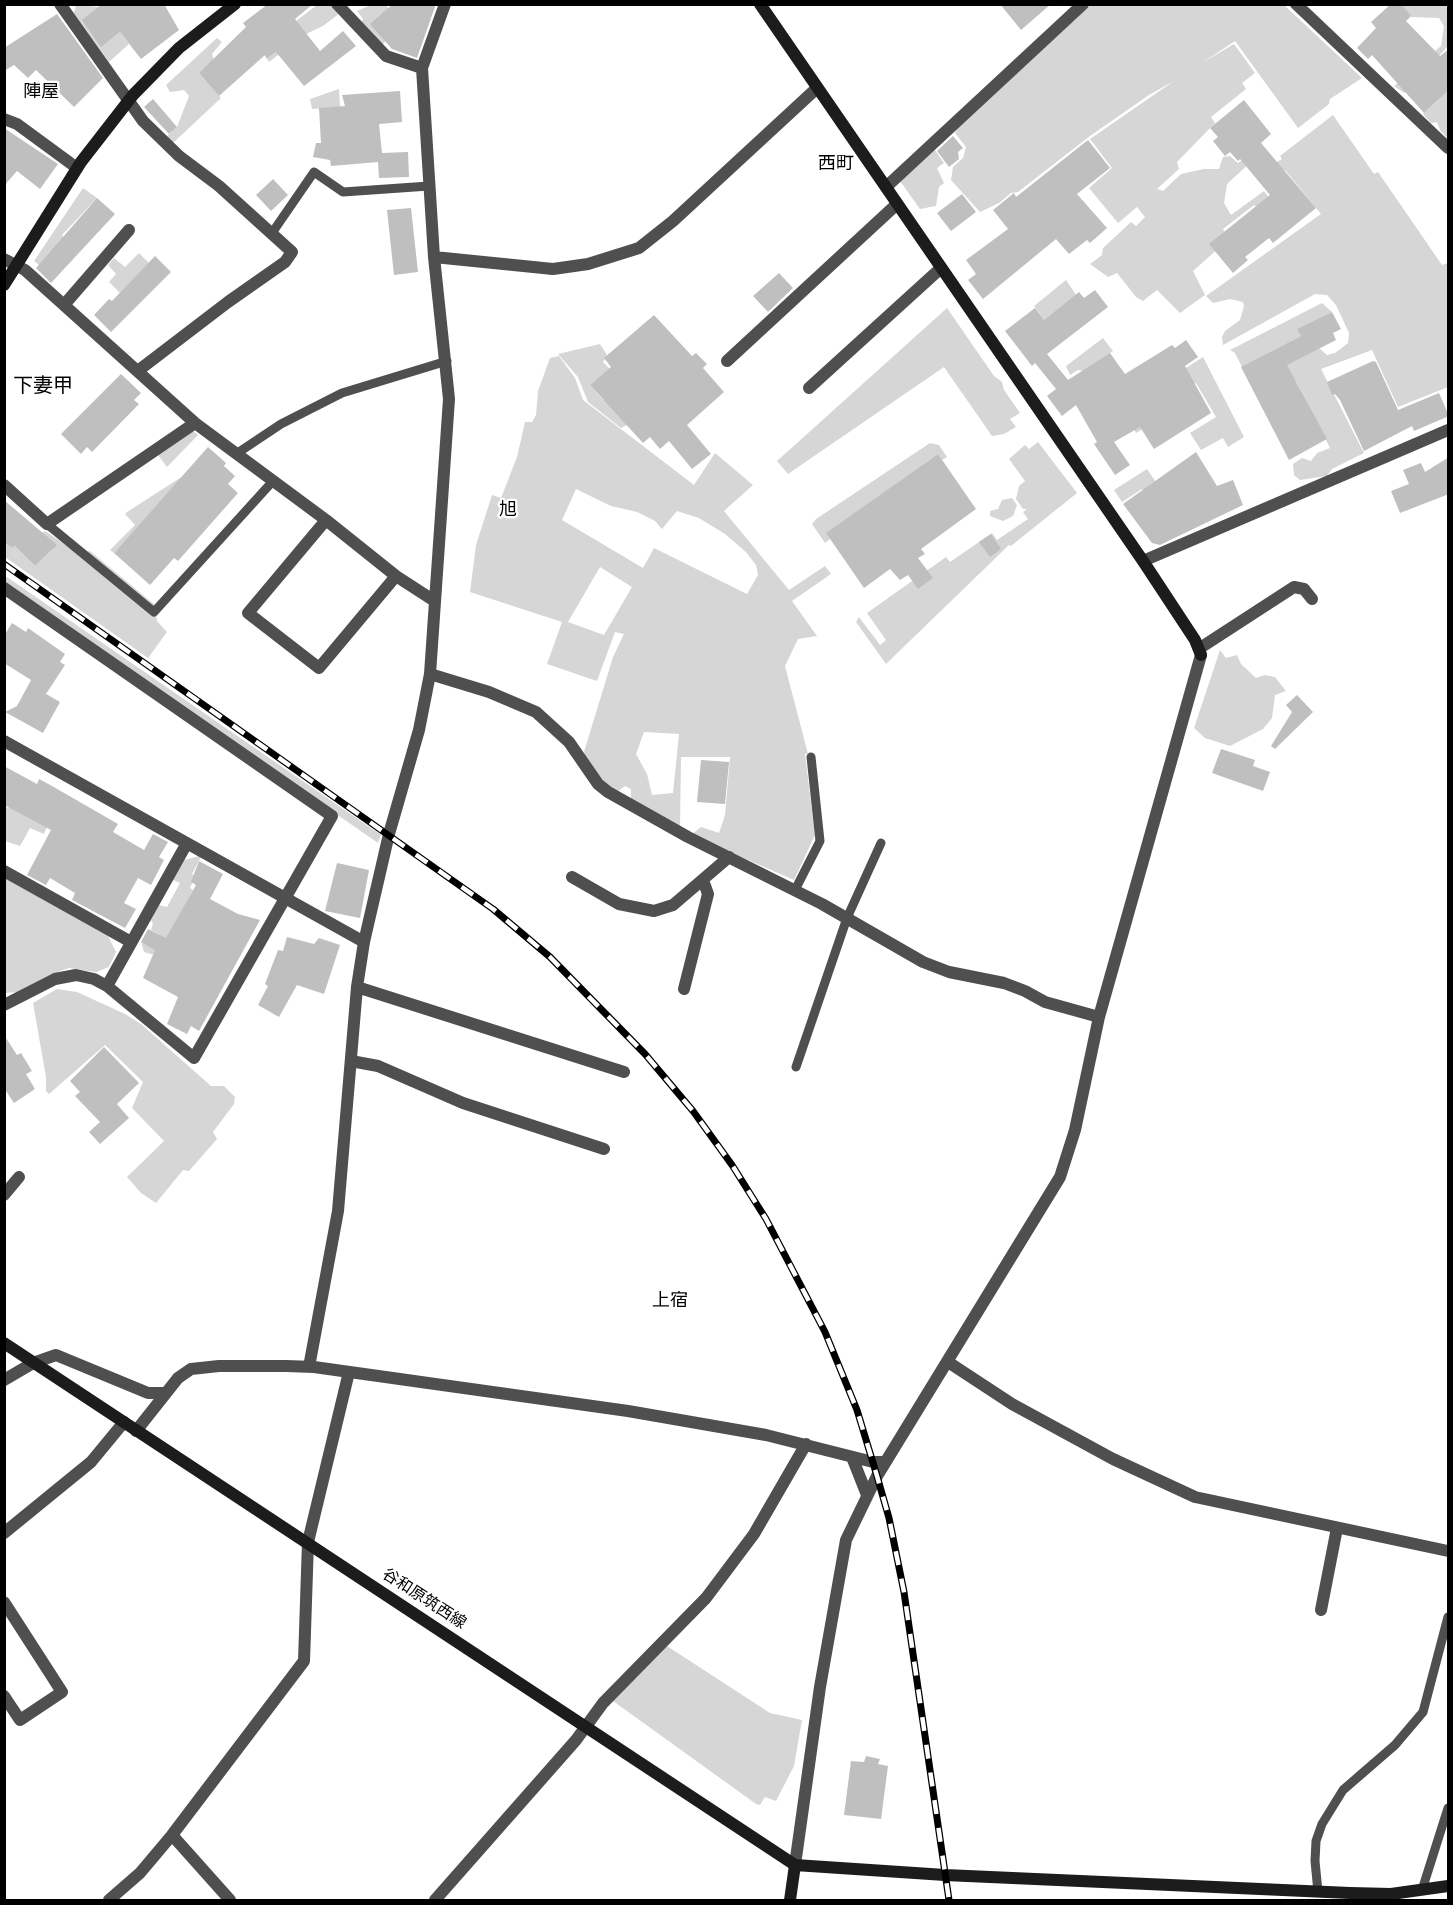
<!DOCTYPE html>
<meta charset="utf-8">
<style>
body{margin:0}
#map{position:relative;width:1453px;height:1905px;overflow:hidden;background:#fff;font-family:Manrope,sans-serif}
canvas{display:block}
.frame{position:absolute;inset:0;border:6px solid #000;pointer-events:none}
</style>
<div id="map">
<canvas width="1453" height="1905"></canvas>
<div class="frame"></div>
</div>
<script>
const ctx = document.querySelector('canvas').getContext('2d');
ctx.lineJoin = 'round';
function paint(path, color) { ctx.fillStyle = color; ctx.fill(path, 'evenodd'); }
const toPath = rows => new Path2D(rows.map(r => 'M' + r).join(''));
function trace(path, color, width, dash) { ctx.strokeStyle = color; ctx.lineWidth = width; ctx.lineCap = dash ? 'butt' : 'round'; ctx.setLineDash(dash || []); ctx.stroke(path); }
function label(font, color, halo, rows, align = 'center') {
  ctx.font = font + ' Manrope,"Noto Sans JP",sans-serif'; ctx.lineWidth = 4.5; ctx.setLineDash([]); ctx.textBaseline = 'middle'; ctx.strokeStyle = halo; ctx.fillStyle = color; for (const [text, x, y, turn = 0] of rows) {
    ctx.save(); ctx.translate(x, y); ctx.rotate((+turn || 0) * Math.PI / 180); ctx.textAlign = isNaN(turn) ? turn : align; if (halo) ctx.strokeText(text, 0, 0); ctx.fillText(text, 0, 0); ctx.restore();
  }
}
paint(toPath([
 [76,5,99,7,103,45,120,32,129,44,109,62,74,13],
 [371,5,385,5,400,18,382,46,361,23,363,19,357,11],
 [1091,5,1284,5,1362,78,1330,99,1329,104,1298,128,1235,41,1202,63,1234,44,1255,73,1242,83,1246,89,1211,117,1215,123,1177,162,1179,169,1157,189,1163,191,1181,174,1204,169,1219,169,1223,157,1230,156,1238,163,1247,157,1251,162,1227,184,1224,203,1231,215,1264,191,1273,203,1262,212,1254,205,1223,229,1229,239,1193,271,1205,295,1180,313,1157,290,1143,301,1136,297,1117,273,1108,277,1090,264,1102,255,1103,248,1131,222,1136,226,1145,217,1137,207,1118,223,1089,188,1112,168,1090,139,1174,81,1149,95,1090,136,1018,192,1011,193,999,203,980,212,951,180,953,167,963,158,966,147,955,133,958,126],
 [1401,5,1444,5,1448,8,1448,46,1404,93,1394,86,1441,46,1444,26,1439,18,1411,17],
 [265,6,284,5,296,21,317,5,333,5,340,13,323,26,306,34,269,62,258,46],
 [217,38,222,42,212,54,214,60,199,73,221,98,173,143,166,137,177,127,189,96,184,90,170,92,166,85],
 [339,89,340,107,312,109,310,99],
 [1448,91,1448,139,1440,130,1437,122,1431,123,1423,114],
 [1333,115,1374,174,1378,172,1442,265,1448,263,1448,387,1398,407,1372,350,1321,369,1364,453,1332,469,1327,476,1300,480,1294,475,1293,464,1302,458,1311,461,1317,453,1330,448,1296,381,1274,371,1319,348,1327,355,1335,353,1348,343,1349,333,1336,305,1327,295,1315,294,1223,345,1222,337,1225,331,1240,320,1244,306,1243,302,1230,299,1213,303,1206,296,1321,214,1285,170,1277,175,1277,162,1282,159,1280,156],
 [935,150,944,163,937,168,944,183,939,187,936,206,920,209,900,181],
 [83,188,97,198,62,235,67,241,39,265,34,261],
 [139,253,149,263,120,293,109,282,116,274,108,265,114,258,125,267],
 [1066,280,1076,295,1044,320,1034,306],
 [1322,303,1332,312,1298,329,1301,336,1242,367,1235,353,1230,350],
 [947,308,994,376,1002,382,1004,390,1020,413,1010,419,1016,427,1004,434,992,436,944,367,788,474,777,461],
 [1103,338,1113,351,1084,371,1078,370,1070,375,1066,366],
 [600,344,607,355,603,362,610,369,590,385,603,400,617,388,627,425,621,428,588,402,578,377,558,354],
 [559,356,575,378,583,400,694,485,715,453,753,485,724,511,789,590,825,566,831,574,792,601,817,636,798,639,785,666,808,754,805,754,815,835,794,880,691,835,701,827,719,833,725,815,730,757,681,757,680,827,631,799,631,789,625,786,617,792,600,779,585,759,584,752,613,657,624,634,615,632,597,681,547,664,562,622,470,592,476,545,492,495,501,498,517,457,525,422,532,422,536,415,538,391,550,358],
 [576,489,611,506,637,512,655,521,662,529,677,511,699,518,725,534,746,552,756,565,758,575,747,594,654,548,643,568,562,520],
 [600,567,632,587,604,635,568,622],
 [644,732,679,734,673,793,652,795,647,774,636,754],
 [1203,357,1244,437,1228,447,1223,438,1201,450,1190,433,1216,417,1196,383,1184,391,1157,421,1136,433,1122,409],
 [193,431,198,435,167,467,158,455],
 [1038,442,1077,493,1011,546,1009,545,886,664,856,622,859,617,880,645,886,640,867,613,946,557,950,562,992,533,997,540,1028,519,1023,512,1027,509,1023,509,1016,499,1019,486,1025,481,1009,459,1025,445,1029,449],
 [930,443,939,445,947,457,942,460,938,454,827,533,830,539,825,543,812,524,816,519],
 [1147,469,1164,494,1152,503,1142,489,1122,502,1114,490],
 [183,476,114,553,110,550,135,525,125,514,127,512],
 [1012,498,1017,505,1013,516,1003,521,990,516,990,511,998,509,1002,500],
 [45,531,79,554,90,551,155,605,157,621,167,632,148,658,5,557,4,546,7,544,12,548,15,546,35,566,52,550,38,536],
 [4,575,381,835,378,843,5,584],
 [1220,650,1226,658,1237,655,1241,664,1256,678,1265,675,1275,677,1286,691,1275,695,1272,718,1263,729,1230,746,1205,738,1194,728],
 [12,802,47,827,44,834,30,828,20,846,5,841,4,807,9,808],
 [199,856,201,857,192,874,195,876,190,888,193,890,158,956,144,952,141,942,153,948,160,935,151,930,153,924,151,920,159,905,167,907,180,883,173,880,184,860],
 [5,878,108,936,116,952,109,967,96,972,69,968,60,971,17,992,5,993],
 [57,989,77,992,125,1014,141,1024,211,1086,224,1086,235,1097,234,1104,213,1132,217,1139,189,1171,183,1170,156,1203,141,1193,127,1177,164,1141,132,1108,143,1082,105,1045,49,1094,46,1091,46,1077,33,1003],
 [667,1646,770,1713,802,1720,794,1766,776,1801,765,1797,760,1805,756,1804,613,1701]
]), '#d6d6d6');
paint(toPath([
 [102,4,164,4,179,30,141,59,120,32,101,47,82,20],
 [268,4,313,4,295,19,320,51,343,31,356,46,304,86,276,52,267,58,265,55,219,96,199,73,246,27,243,23],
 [393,4,436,4,417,58,392,49,370,24],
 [1000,4,1051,4,1021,30],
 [1391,4,1401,4,1411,16,1406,21,1440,56,1449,49,1449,90,1424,113,1372,55,1368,59,1357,48,1376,28,1371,22],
 [57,14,103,78,74,107,36,70,28,78,14,65,4,71,4,48],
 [400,91,402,122,379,124,382,153,408,152,409,177,379,178,378,162,331,166,330,160,313,157,316,143,321,143,319,108,345,106,342,95],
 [153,99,177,127,169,134,144,107],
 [1244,100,1271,134,1261,143,1316,208,1273,243,1269,238,1245,257,1248,260,1233,273,1209,244,1270,195,1240,159,1238,161,1230,152,1225,156,1213,141,1218,137,1210,128],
 [4,128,58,164,40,189,17,171,4,186],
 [953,136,963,148,958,152,959,159,949,167,937,151],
 [1088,140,1110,168,1077,194,1107,228,1090,243,1087,240,1069,254,1056,239,983,299,968,280,976,274,966,260,1008,229,993,210,1014,193,1016,197],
 [273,179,288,195,271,211,256,195],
 [962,194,976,212,951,231,937,213],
 [97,198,115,214,51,283,36,268],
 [411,208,418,272,394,275,387,210],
 [155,256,171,272,111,332,94,315,109,299,112,301],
 [779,273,793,288,768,312,753,296],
 [1095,290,1108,307,1047,354,1068,380,1110,353,1125,374,1172,345,1175,348,1186,340,1198,357,1185,366,1211,413,1154,449,1140,427,1114,442,1130,465,1115,475,1094,444,1097,442,1076,405,1062,416,1047,396,1056,389,1035,363,1032,366,1005,331,1035,308,1044,320,1079,292,1084,298],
 [1332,312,1341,329,1333,333,1336,340,1287,365,1327,439,1289,460,1241,367,1301,336,1297,329],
 [654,315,692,356,696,353,707,364,703,368,724,392,687,425,711,454,692,469,669,441,660,449,650,437,643,443,590,385,611,367,604,358],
 [1373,361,1376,362,1398,410,1439,393,1449,416,1414,431,1412,426,1364,451,1340,400,1335,394,1332,395,1327,382],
 [121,374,141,393,134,400,139,404,92,452,87,447,81,454,61,434],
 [208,447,226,463,224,466,235,476,228,484,238,493,178,561,174,558,150,585,114,553],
 [1196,452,1217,486,1233,480,1243,505,1160,545,1152,543,1123,504],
 [938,454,976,509,921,549,925,554,918,558,933,578,918,589,908,575,900,580,890,569,864,588,826,533],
 [1449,457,1449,494,1400,513,1391,491,1409,484,1403,470,1421,463,1425,472],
 [4,500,57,545,35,566,15,546,12,548,4,542],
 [991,534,1001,549,990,557,979,542],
 [12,623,26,632,28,628,65,654,60,662,65,665,46,694,60,702,43,733,5,712,17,706,31,680,4,663,4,636],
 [1297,695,1313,712,1275,749,1271,746,1292,712,1286,705],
 [1221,749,1255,760,1253,766,1270,772,1263,791,1212,773],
 [701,760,729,762,725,804,697,802],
 [4,766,37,784,39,779,52,786,118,824,113,832,144,850,153,834,168,842,159,857,164,860,151,885,138,878,124,903,136,909,125,928,72,900,75,893,50,878,46,885,27,875,51,830,4,805],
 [199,861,223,874,210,899,238,914,260,920,199,1031,191,1026,187,1034,167,1024,178,997,143,978,155,950,141,942,148,929,166,938,196,885,191,882],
 [337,863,369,870,360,918,325,911],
 [287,937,314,944,319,938,340,945,324,994,297,985,279,1017,258,1005,268,986,265,984,278,950,283,951],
 [4,1035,17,1055,21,1053,32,1071,26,1074,35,1089,14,1103,4,1088],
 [104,1047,139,1083,117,1104,129,1118,100,1144,89,1132,100,1122,75,1096,80,1092,70,1081],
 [866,1756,880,1759,878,1764,888,1766,881,1819,844,1815,851,1761,864,1762]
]), '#bfbfbf');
trace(toPath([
 [272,233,314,172,343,192,429,186],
 [236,454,281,424,342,393,447,361],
 [47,524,154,612,273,481],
 [795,890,820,841,811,757],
 [796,1067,847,918,881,843],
 [1422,1890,1448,1808],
 [1318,1892,1315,1861,1316,1841,1322,1824,1343,1790,1395,1745,1423,1712,1448,1617]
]), '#4f4f4f', 9);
trace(toPath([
 [60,4,143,121,179,156,219,186,292,252,285,262,228,302,139,370],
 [337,4,386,56,422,68],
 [1296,4,1448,148],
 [4,119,17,124,77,168],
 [886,187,1083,4],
 [434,257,553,269,588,264,639,248,673,221,817,88],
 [4,259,25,270,195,423,326,520,396,576,433,600],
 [64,305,129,230],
 [727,361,897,204],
 [809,388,941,268],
 [4,485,47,524,195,423],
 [326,520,248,613,319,668,396,576],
 [1143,561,1448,430],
 [4,588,332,816,194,1058,107,986,94,979,76,975,55,979,4,1005],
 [1200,648,1294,587,1304,589,1312,599],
 [430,674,489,692,536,712,569,742,598,784,608,792,688,837,822,904,923,962,949,972,1004,983,1025,991,1045,1002,1099,1017],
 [4,741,364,942],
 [4,871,131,942],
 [572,877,619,904,654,911,673,905,729,857],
 [107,986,187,843],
 [357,987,624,1072],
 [684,989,708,894,703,880],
 [351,1061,378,1066,463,1103,604,1149],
 [4,1195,19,1177],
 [948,1362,1012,1404,1113,1459,1195,1497,1448,1551],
 [309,1367,338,1211,357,987,364,942,389,834,419,730,430,674,449,399,434,257,422,68,445,4],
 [4,1380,33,1363,56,1355,148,1393,166,1393],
 [136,1431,178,1378,191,1369,219,1366,286,1366,314,1367,628,1411,766,1435,873,1462,885,1462],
 [852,1457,867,1495],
 [4,1533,91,1462,124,1422],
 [4,1602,62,1692,20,1720,4,1696],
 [1321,1610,1337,1528],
 [172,1835,230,1900],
 [795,1865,820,1687,846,1540,877,1476,1060,1177,1075,1130,1099,1017,1201,655],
 [109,1900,140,1873,172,1835,304,1661,308,1542,349,1372],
 [435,1900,576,1740,603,1703,706,1598,754,1534,806,1444]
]), '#4f4f4f', 12);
trace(toPath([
 [760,4,1143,561,1195,640,1201,655],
 [4,285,81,162,133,95,179,48,235,4],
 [4,1343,795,1865,790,1900],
 [795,1865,945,1875,1350,1893,1391,1894,1448,1886]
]), '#1c1c1c', 12);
const rail = toPath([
 [4,564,493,909,550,957,645,1054,693,1111,732,1165,766,1219,825,1332,857,1410,877,1476,889,1518,904,1592,949,1900]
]);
trace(rail, '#000', 7);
trace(rail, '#fff', 4.5, [14]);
label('16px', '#000', '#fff', [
 ["谷和原筑西線",424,1599,33]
]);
label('18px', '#000', '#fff', [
 ["陣屋",41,92],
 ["西町",836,164],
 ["旭",508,510],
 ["上宿",670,1301]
]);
label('20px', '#000', '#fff', [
 ["下妻甲",43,386]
]);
</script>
